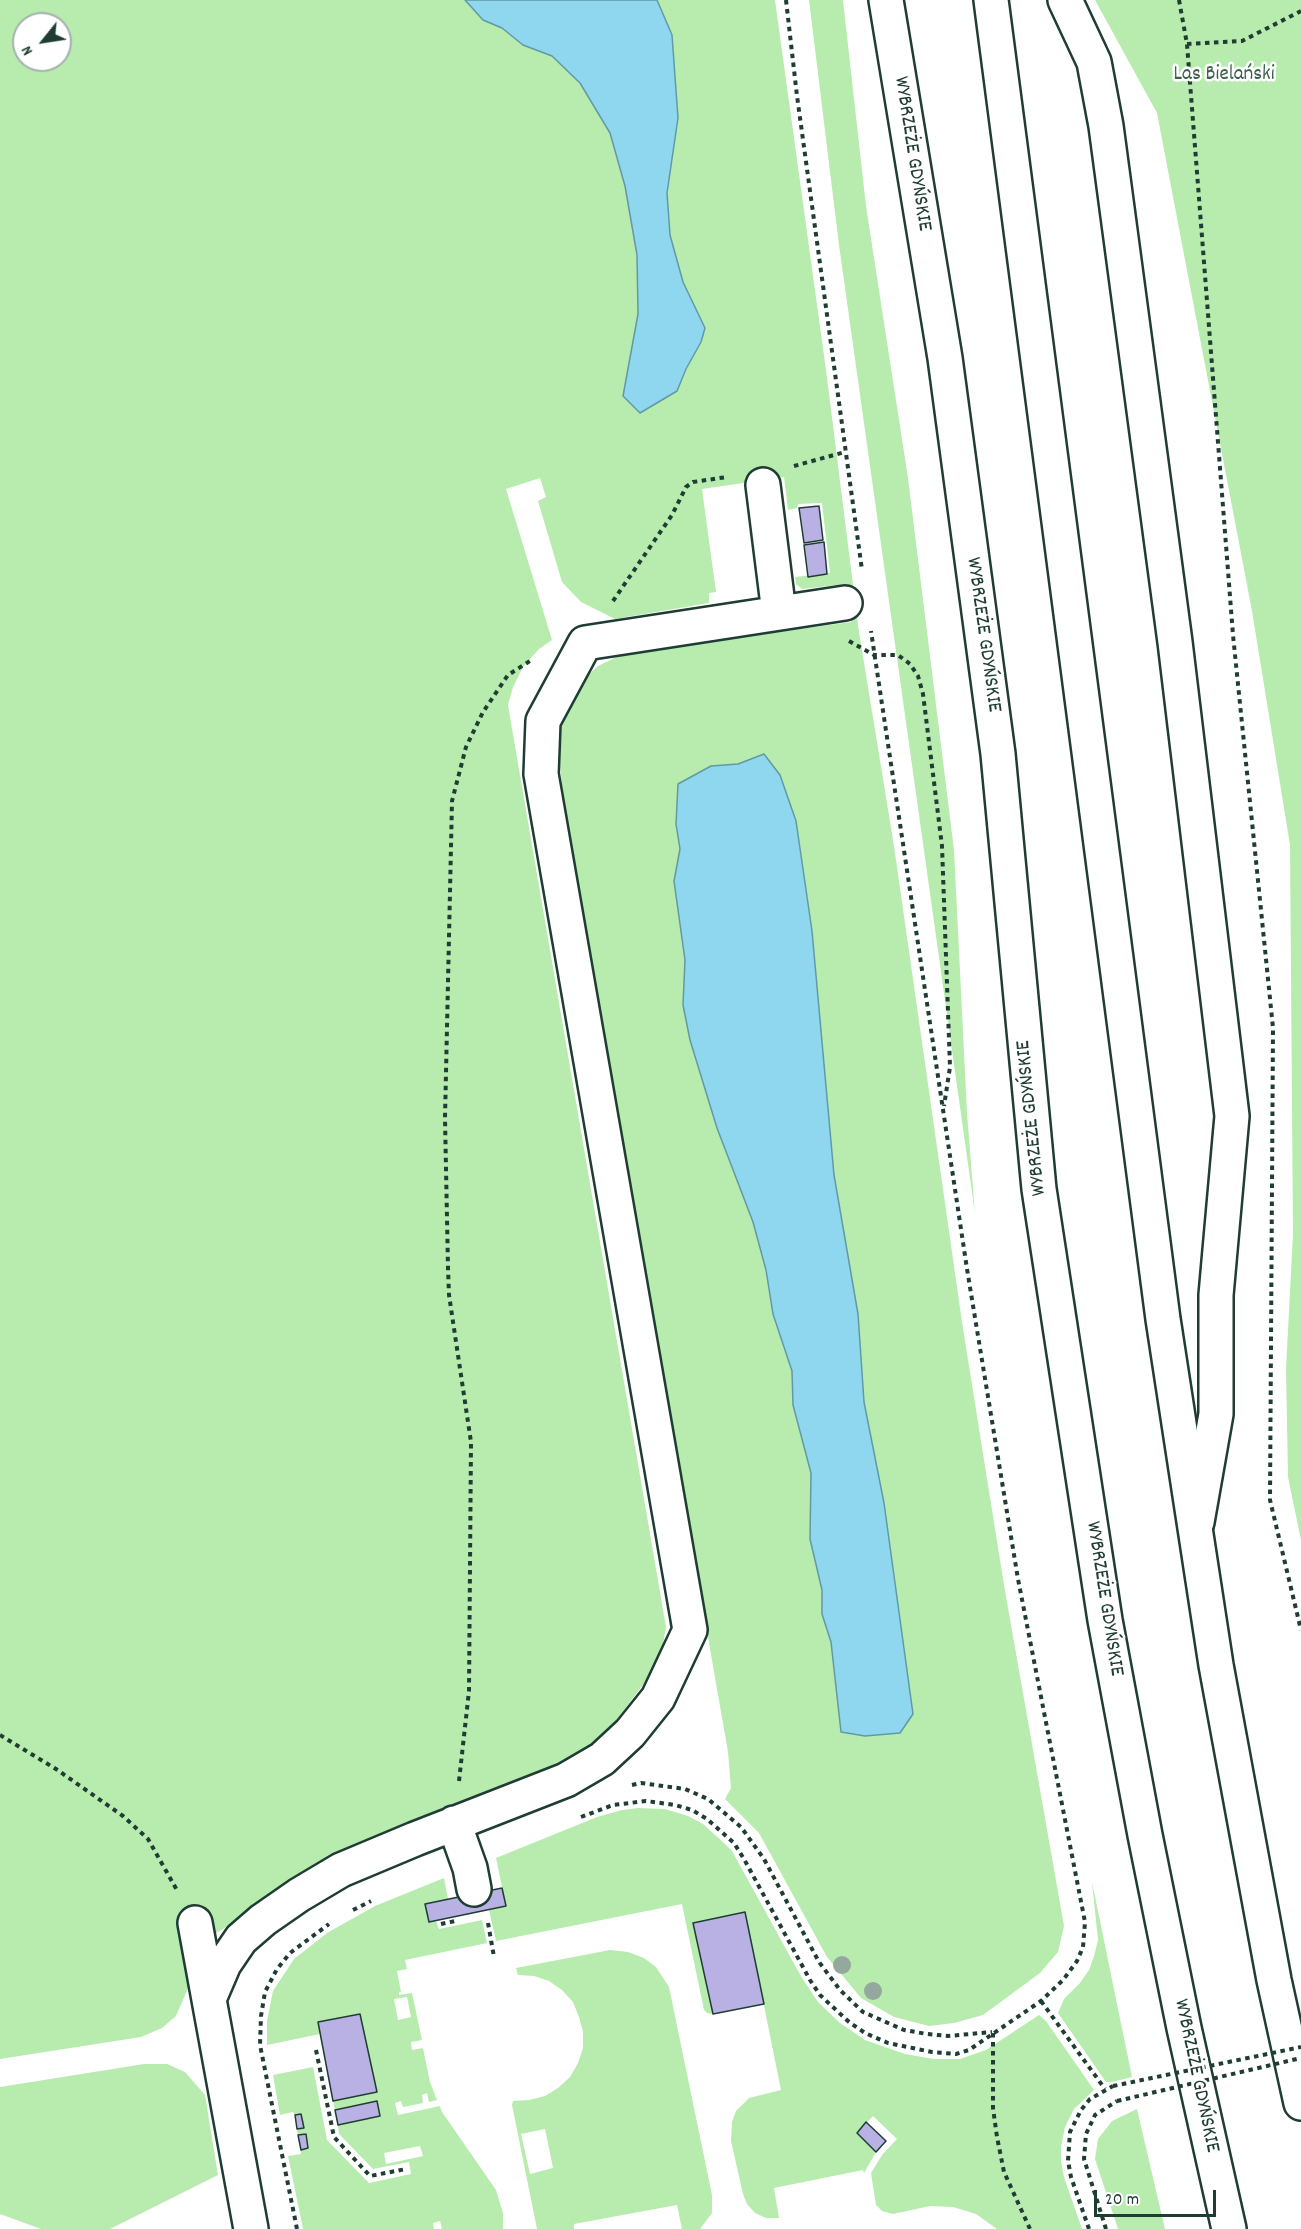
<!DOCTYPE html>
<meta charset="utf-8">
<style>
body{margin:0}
#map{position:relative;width:1301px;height:2229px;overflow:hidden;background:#fff;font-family:Dekko,sans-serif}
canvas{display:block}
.north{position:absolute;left:12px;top:12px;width:60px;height:60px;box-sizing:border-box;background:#fff;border:2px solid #a5b1ae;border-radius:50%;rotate:240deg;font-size:16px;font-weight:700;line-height:24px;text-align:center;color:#1f3d34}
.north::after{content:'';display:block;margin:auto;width:21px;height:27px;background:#1f3d34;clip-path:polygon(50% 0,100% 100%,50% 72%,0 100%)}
.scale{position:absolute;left:1094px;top:2190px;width:122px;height:27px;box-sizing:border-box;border:3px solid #1f3d34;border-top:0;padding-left:8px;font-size:18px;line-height:21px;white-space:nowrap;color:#1f3d34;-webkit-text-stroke:4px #fff;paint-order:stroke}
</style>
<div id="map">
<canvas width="1301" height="2229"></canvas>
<div class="north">N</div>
<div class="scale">20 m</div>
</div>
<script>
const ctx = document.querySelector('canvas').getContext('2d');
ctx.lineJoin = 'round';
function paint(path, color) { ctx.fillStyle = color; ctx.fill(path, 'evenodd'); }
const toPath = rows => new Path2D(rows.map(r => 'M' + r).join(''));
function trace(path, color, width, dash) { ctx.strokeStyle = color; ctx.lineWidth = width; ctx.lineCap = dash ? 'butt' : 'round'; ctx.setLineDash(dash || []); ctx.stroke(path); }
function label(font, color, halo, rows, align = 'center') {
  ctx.font = font + ' Dekko,sans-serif'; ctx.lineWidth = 5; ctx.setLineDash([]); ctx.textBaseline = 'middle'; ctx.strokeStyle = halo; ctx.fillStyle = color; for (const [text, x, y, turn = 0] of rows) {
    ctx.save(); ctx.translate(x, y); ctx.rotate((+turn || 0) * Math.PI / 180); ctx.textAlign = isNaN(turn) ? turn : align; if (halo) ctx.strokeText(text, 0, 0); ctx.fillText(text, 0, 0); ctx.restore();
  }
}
paint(toPath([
 [0,0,465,0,483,20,502,28,523,45,552,55,580,83,610,133,625,186,637,255,638,314,623,396,640,412,677,391,705,328,683,282,670,235,667,193,678,118,672,35,657,0,775,0,826,370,859,632,894,846,962,1322,1004,1585,1064,1926,1058,1952,1040,1973,983,2015,954,2023,929,2026,894,2017,861,1998,827,1957,759,1833,725,1799,731,1788,728,1752,630,1190,563,794,556,730,583,680,598,666,625,653,851,622,846,584,802,589,796,584,795,577,830,573,822,503,798,504,797,508,788,510,784,477,702,489,716,592,709,593,709,603,615,619,581,602,562,582,538,501,546,497,540,478,506,489,552,640,539,649,523,667,513,687,508,705,666,1627,662,1650,645,1682,599,1743,560,1767,337,1855,215,1934,212,1919,178,1926,189,1986,176,2016,162,2028,141,2037,0,2059],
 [24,24,60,24,60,60,24,60],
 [738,764,834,1175,858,1314,864,1402,841,1731,831,1642,822,1614,822,1590,810,1539,811,1473,793,1405,792,1371,773,1314,766,1270,753,1222,717,1128,690,1040,683,1005,685,960,674,881,680,849,711,766],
 [809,0,843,0,866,206,908,478,954,850,967,1113,975,1214,839,245],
 [1095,0,1301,0,1301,1540,1288,1477,1286,1369,1293,1234,1290,845,1252,611,1157,113],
 [638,1808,665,1809,688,1816,703,1824,724,1843,732,1851,802,1978,818,2002,840,2023,865,2040,905,2054,934,2059,960,2059,986,2050,1039,2015,1046,2021,1094,2090,1074,2109,1065,2127,1061,2147,1061,2161,1064,2177,1082,2229,997,2229,976,2214,953,2207,930,2206,893,2214,882,2211,876,2205,871,2173,882,2155,897,2139,873,2116,857,2133,876,2152,864,2173,863,2170,774,2188,779,2218,766,2218,755,2213,747,2204,743,2194,731,2141,732,2122,736,2111,749,2098,781,2090,745,1912,693,1923,713,2014,707,2013,704,2010,682,1904,496,1941,489,1910,506,1906,496,1858,597,1817,622,1810],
 [444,1878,448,1899,425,1904,429,1922,436,1921,439,1929,482,1920,487,1943,405,1960,407,1969,397,1971,401,1992,399,1992,399,1995,412,1993,422,2040,411,2042,412,2050,423,2048,430,2082,437,2100,429,2102,427,2093,422,2095,423,2103,403,2107,401,2101,395,2103,398,2115,440,2106,442,2112,496,2190,503,2213,503,2229,442,2229,440,2221,433,2223,434,2229,303,2229,288,2156,301,2154,301,2150,308,2148,306,2135,298,2135,297,2129,304,2128,301,2114,295,2115,293,2112,280,2115,273,2075,313,2067,327,2140,369,2183,411,2174,409,2162,373,2169,339,2134,338,2125,380,2116,377,2102,335,2110,333,2101,377,2092,360,2014,318,2022,320,2034,267,2045,267,2021,273,1991,294,1959,327,1933,375,1906],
 [407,1997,411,2017,398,2020,394,1999],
 [420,2146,423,2156,386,2164,384,2153],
 [1092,1882,1132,2077,1112,2082,1106,2082,1058,2013,1064,1999,1080,1983,1089,1970,1094,1956,1098,1940],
 [610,1950,628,1952,644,1958,656,1967,669,1987,712,2195,712,2213,700,2229,682,2229,677,2205,574,2224,574,2229,537,2229,512,2105,513,2101,529,2100,545,2096,558,2088,570,2077,578,2063,583,2048,583,2032,579,2017,573,2002,562,1990,549,1981,534,1976,518,1975,516,1968],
 [545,2129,553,2168,530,2174,521,2134],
 [144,2064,167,2064,185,2072,205,2095,218,2175,110,2229,41,2229,0,2214,0,2087],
 [1137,2109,1165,2229,1118,2229,1095,2159,1098,2139,1112,2121]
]), '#b7ecae');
const water = toPath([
 [465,0,657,0,672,35,678,118,667,193,670,235,683,282,705,328,701,342,686,369,677,391,640,413,623,396,638,314,637,255,625,186,610,133,580,83,552,56,523,45,502,28,483,20,465,0],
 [764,754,780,775,796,821,812,931,834,1175,858,1314,864,1402,884,1503,913,1714,900,1733,865,1736,841,1732,831,1642,822,1614,822,1590,810,1539,811,1473,793,1405,792,1371,773,1314,766,1270,753,1222,717,1128,690,1040,683,1005,685,960,674,881,680,849,676,824,678,784,711,766,738,764,764,754]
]);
paint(water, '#8ed7ef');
trace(water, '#6299a4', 1.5);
const building = toPath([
 [819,506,823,540,804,543,799,508,819,506],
 [824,542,827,574,808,577,804,545,824,542],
 [502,1888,506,1906,429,1922,425,1904,502,1888],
 [745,1912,764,2004,713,2014,693,1923,745,1912],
 [360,2014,377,2092,333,2101,318,2022,360,2014],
 [377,2101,380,2116,338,2125,335,2110,377,2101],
 [301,2114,304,2128,297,2129,295,2115,301,2114],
 [866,2122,886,2141,876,2152,857,2133,866,2122],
 [306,2134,308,2148,301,2150,298,2135,306,2134]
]);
paint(building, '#b9b1e3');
trace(building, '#1f3d34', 1.5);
const minor = toPath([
 [1065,0,1094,62,1106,126,1175,642,1232,1116,1216,1295,1216,1414,1197,1522],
 [763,485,779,613],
 [454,1823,470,1868,474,1889],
 [195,1923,251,2229],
 [209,1999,224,1964,241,1939,263,1920,299,1895,341,1870,415,1839,566,1780,602,1759,630,1733,658,1698,690,1630,541,774,543,721,585,643,845,603]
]);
const highway = toPath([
 [886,0,945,358,998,754,1039,1189,1105,1620,1145,1835,1184,2028,1229,2229],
 [991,0,1163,1319,1216,1665,1274,1980,1301,2103]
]);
trace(minor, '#1f3d34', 38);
trace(highway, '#1f3d34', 38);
trace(toPath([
 [786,0,797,96,862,570],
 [1179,0,1187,44,1233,635,1273,1028,1270,1500,1301,1630],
 [1187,44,1242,41,1301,11],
 [794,466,845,452],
 [613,601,672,515,686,487,693,482,727,477],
 [849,641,874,655,898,655,910,664,918,676,923,694,942,846,950,1067,944,1106],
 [0,1735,56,1769,123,1816,148,1839,178,1892],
 [459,1781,469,1691,471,1442,449,1295,448,1268,445,1118,452,801,466,747,483,712,508,675,533,659],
 [632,1785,641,1783,685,1789,708,1799,741,1827,764,1859,819,1962,840,1990,863,2012,904,2030,927,2034,948,2036,992,2032],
 [581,1817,613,1805,646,1801,675,1805,692,1810,707,1819,734,1843,744,1859,810,1980,820,1995,849,2022,865,2033,888,2043,932,2052,956,2054,969,2050,1041,2001,1063,1980,1077,1961,1083,1947,1085,1922,1018,1579,967,1269,871,631],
 [353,1910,371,1901],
 [488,1923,494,1957],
 [441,1924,455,1921],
 [1041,2001,1105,2089],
 [993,2033,993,2108,997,2137,1004,2172,1030,2229],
 [316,2050,334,2137,370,2176,406,2169],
 [297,2229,260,2045,261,2016,265,1992,277,1969,290,1953,329,1924],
 [1089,2229,1071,2177,1068,2161,1070,2132,1081,2110,1090,2099,1113,2086],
 [1106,2229,1084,2159,1086,2134,1095,2115,1117,2101]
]), '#1f3d34', 4, [4.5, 4.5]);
trace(minor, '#fff', 33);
trace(highway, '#fff', 33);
trace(toPath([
 [1113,2086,1301,2047],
 [1117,2101,1301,2058]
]), '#1f3d34', 4, [4.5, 4.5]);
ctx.fillStyle = '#94a89d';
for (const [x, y] of [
 [842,1965],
 [873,1991]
]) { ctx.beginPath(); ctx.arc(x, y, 9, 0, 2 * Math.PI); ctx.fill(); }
label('21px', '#3d604c', '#fff', [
 ["Las Bielański",1224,76]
]);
label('21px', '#1f3d34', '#fff', [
 ["WYBRZEŻE GDYŃSKIE",911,154,81],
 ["WYBRZEŻE GDYŃSKIE",982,635,82],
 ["WYBRZEŻE GDYŃSKIE",1033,1118,-96],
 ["WYBRZEŻE GDYŃSKIE",1103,1599,81],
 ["WYBRZEŻE GDYŃSKIE",1195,2076,78]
]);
</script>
